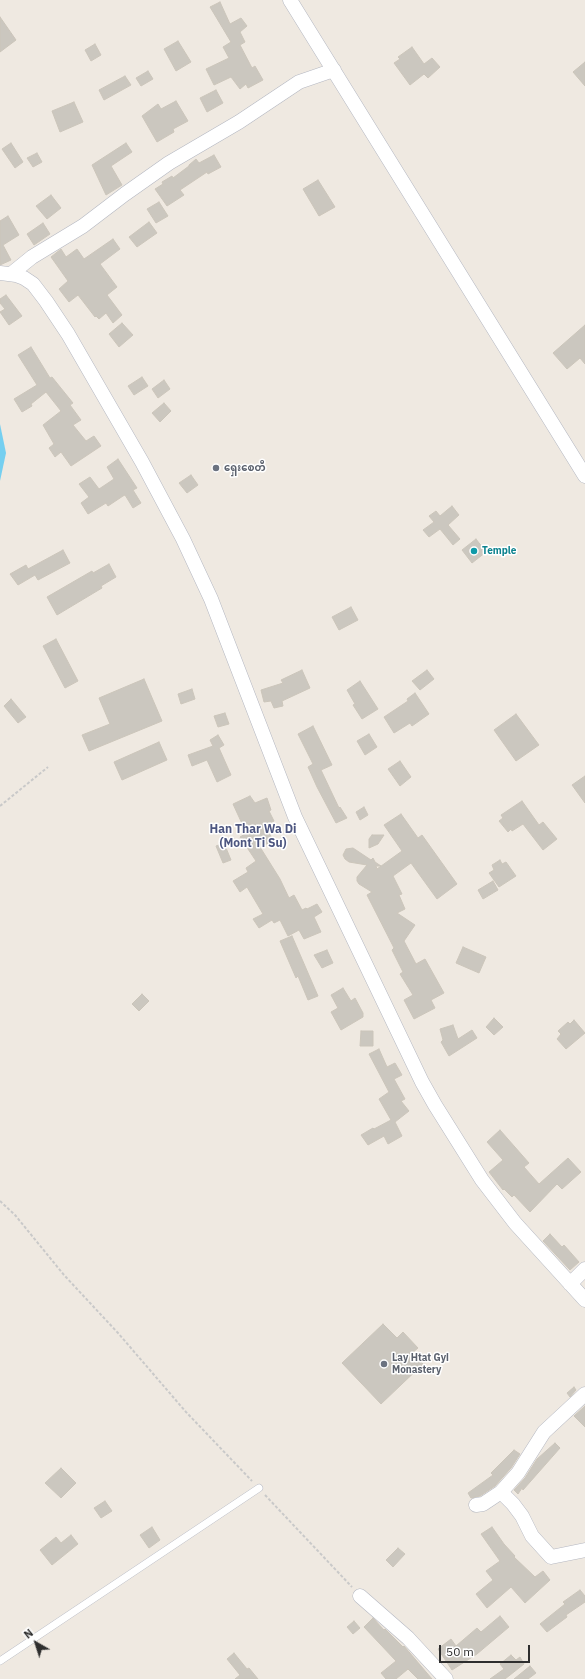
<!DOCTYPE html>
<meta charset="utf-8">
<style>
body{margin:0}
#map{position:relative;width:585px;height:1679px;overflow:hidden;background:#efe9e1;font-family:"IBM Plex Sans",sans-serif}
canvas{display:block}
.north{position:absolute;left:16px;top:1623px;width:40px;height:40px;-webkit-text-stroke:3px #fff;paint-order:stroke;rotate:321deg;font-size:11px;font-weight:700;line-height:16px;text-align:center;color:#2e2e2e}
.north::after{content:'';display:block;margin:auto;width:14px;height:18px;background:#2e2e2e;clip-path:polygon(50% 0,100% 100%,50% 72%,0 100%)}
.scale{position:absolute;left:439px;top:1645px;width:91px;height:18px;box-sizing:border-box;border:2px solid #2e2e2e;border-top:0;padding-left:5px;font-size:12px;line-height:14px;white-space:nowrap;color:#2e2e2e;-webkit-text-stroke:3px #fff;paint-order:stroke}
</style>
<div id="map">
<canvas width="585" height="1679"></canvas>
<div class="north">N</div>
<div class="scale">50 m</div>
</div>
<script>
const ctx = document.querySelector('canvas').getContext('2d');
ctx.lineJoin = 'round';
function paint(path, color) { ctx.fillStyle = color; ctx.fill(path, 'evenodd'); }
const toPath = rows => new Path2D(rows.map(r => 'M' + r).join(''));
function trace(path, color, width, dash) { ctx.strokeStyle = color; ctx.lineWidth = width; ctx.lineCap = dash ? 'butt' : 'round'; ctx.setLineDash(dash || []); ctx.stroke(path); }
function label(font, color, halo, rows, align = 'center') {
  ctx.font = font + ' "IBM Plex Sans","Noto Sans Myanmar",sans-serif'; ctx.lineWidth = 3; ctx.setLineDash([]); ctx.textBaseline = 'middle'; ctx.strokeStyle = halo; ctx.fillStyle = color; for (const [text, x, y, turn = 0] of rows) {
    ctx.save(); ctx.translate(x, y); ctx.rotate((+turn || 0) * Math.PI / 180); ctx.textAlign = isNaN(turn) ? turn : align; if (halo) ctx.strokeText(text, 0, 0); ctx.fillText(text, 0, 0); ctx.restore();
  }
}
paint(toPath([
 [0,424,6,453,0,481]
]), '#75cff0');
const building = toPath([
 [220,2,230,24,241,18,247,26,240,32,245,42,240,45,252,68,255,66,263,80,248,88,246,84,240,89,231,77,214,85,206,69,229,58,223,47,231,42,210,7,220,2],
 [0,17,16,40,0,52,0,17],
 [178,41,191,62,176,71,164,49,178,41],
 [95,44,101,55,91,61,85,50,95,44],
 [412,47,424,64,432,58,440,67,428,78,424,74,410,85,394,63,400,59,398,57,412,47],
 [585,62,585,86,573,72,585,62],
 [148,71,153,79,141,86,136,78,148,71],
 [125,76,131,85,104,100,99,90,125,76],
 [216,90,223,103,207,112,200,98,216,90],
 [176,101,188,121,173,129,174,132,157,142,142,116,158,104,161,109,176,101],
 [74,102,83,122,60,132,52,111,74,102],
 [11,143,23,162,15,168,2,149,11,143],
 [126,143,132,152,111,166,122,185,106,195,92,165,126,143],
 [37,153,42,162,33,167,27,158,37,153],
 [214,155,221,167,208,174,207,172,180,190,184,195,167,206,155,189,163,184,162,182,172,176,173,178,189,166,189,165,196,159,199,163,214,155],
 [318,180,335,207,319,216,303,189,318,180],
 [51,195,61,208,47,219,36,206,51,195],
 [159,202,168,216,156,223,147,209,159,202],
 [8,216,19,235,3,245,11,260,0,265,0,221,8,216],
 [149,222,157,233,137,247,129,237,149,222],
 [43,223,50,234,34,245,27,234,43,223],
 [113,239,120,249,100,264,117,287,107,295,122,315,113,323,106,313,99,319,96,316,95,317,78,295,69,302,59,289,68,281,51,257,61,249,66,257,77,249,84,259,113,239],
 [6,295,22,316,9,325,0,312,5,309,0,303,0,299,6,295],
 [122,323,133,335,119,347,109,334,122,323],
 [585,325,585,364,580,358,567,369,553,353,585,325],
 [31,347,50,378,52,377,73,403,70,405,81,420,73,425,86,441,94,436,101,446,71,466,61,452,55,457,49,448,54,444,43,425,61,411,46,392,31,404,32,406,22,412,14,399,37,385,18,355,31,347],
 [142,377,148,386,134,395,128,386,142,377],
 [164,380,170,389,158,398,152,389,164,380],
 [164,403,171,411,160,422,152,413,164,403],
 [118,459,137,488,133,490,141,503,133,508,125,495,123,496,108,506,106,503,88,514,81,503,89,497,79,484,90,477,99,489,114,479,107,467,118,459],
 [191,475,198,485,187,493,179,483,191,475],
 [452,506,459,515,448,525,460,539,453,545,440,529,429,537,423,530,434,522,429,516,436,511,440,516,452,506],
 [476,539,486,552,472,563,462,550,476,539],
 [63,550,70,563,38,580,35,575,18,585,10,574,26,565,28,569,63,550],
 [109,564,116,577,101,586,102,588,57,615,47,597,92,571,93,573,109,564],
 [351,607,358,620,339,630,332,617,351,607],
 [56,639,78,681,65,688,43,646,56,639],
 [302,670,310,688,282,701,283,706,274,708,271,701,264,702,261,690,283,683,281,680,302,670],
 [427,670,434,679,420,690,412,681,427,670],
 [144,679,162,721,89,751,82,735,110,724,99,698,144,679],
 [360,681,378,709,362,719,353,705,355,704,347,690,360,681],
 [192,689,195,699,181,704,178,694,192,689],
 [415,693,429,714,412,726,410,723,394,733,384,717,408,701,407,699,415,693],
 [11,699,26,717,18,723,4,706,11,699],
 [225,713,229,724,218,727,214,716,225,713],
 [516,714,539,745,516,761,494,730,516,714],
 [313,726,332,765,321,770,339,808,340,807,347,818,336,823,317,787,308,767,313,764,298,734,313,726],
 [369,734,377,747,365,755,357,741,369,734],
 [218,735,224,745,219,748,231,775,217,782,207,760,192,766,188,755,213,746,210,740,218,735],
 [159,742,167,760,122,780,114,762,159,742],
 [400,761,411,777,400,786,388,769,400,761],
 [585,776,585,803,572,785,585,776],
 [250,796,255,803,267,798,271,810,269,811,274,821,266,825,273,841,260,847,280,879,289,898,294,895,302,910,306,908,307,909,317,904,322,912,314,917,321,932,304,939,299,930,288,936,280,920,274,923,272,920,259,928,253,919,263,914,247,887,240,892,233,881,248,872,246,868,256,861,240,837,245,834,242,829,244,828,233,804,250,796],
 [522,801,539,825,543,822,557,839,543,850,523,824,512,831,511,829,508,832,499,821,503,818,501,815,522,801],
 [364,807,368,815,360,820,356,812,364,807],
 [401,814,418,838,422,835,457,884,437,899,411,863,393,876,402,894,399,895,405,909,397,913,415,925,404,941,416,964,425,959,444,993,431,1000,435,1008,414,1019,404,1000,413,995,400,974,403,972,392,950,394,948,367,895,372,892,359,884,357,881,357,877,367,865,349,862,345,859,343,855,346,849,353,848,371,860,373,858,375,862,381,866,376,866,377,869,402,851,384,825,401,814],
 [372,835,384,835,378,844,369,848,369,839,372,835],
 [224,843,231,860,223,863,216,846,224,843],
 [500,860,502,864,506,862,516,876,499,887,489,873,494,870,492,865,500,860],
 [493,881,498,890,483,899,478,890,493,881],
 [292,936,318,996,308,1000,298,976,296,978,280,941,292,936],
 [463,947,486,957,479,973,456,963,463,947],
 [327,950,333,963,322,968,314,955,327,950],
 [343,988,351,1001,355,998,363,1013,363,1017,341,1030,331,1012,338,1008,331,995,343,988],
 [142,994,149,1001,139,1011,132,1004,142,994],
 [494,1018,503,1027,494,1035,486,1027,494,1018],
 [574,1020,585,1033,566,1049,557,1039,561,1034,558,1031,568,1022,570,1024,574,1020],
 [453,1025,458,1039,472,1030,477,1038,449,1056,441,1042,443,1040,440,1029,453,1025],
 [361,1031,373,1031,373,1046,360,1046,361,1031],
 [379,1049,387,1067,395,1063,402,1075,394,1079,405,1099,401,1101,409,1111,395,1122,402,1136,388,1144,384,1136,368,1145,361,1135,373,1128,374,1129,391,1120,379,1099,389,1092,369,1054,379,1049],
 [500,1130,529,1163,524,1167,539,1184,568,1158,581,1172,562,1189,557,1184,530,1212,514,1195,512,1197,504,1189,503,1190,489,1172,503,1160,487,1142,500,1130],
 [550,1234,562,1247,564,1245,579,1262,570,1270,543,1241,550,1234],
 [383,1324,397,1338,403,1332,418,1348,412,1353,423,1364,381,1404,342,1363,383,1324],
 [574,1387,576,1390,570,1397,567,1393,574,1387],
 [585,1406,585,1427,574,1416,585,1406],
 [555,1443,560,1448,523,1490,522,1488,518,1494,514,1490,525,1478,537,1459,555,1443],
 [514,1450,520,1454,511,1468,495,1486,480,1496,471,1498,468,1493,493,1475,491,1473,514,1450],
 [61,1468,76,1483,61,1498,45,1483,61,1468],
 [105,1501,112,1511,101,1518,94,1508,105,1501],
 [152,1527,160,1540,149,1548,140,1535,152,1527],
 [492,1527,504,1544,515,1556,514,1557,535,1577,543,1571,550,1580,525,1603,511,1587,487,1608,476,1594,493,1580,486,1571,500,1561,481,1534,492,1527],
 [71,1535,78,1544,52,1565,40,1550,56,1537,61,1543,71,1535],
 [398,1548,405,1554,393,1567,386,1560,398,1548],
 [580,1590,585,1596,585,1602,566,1615,567,1617,547,1632,540,1624,565,1604,563,1602,580,1590],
 [500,1616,509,1627,477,1654,452,1670,438,1649,451,1639,456,1646,477,1628,481,1632,500,1616],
 [373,1618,384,1630,385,1629,403,1647,404,1646,432,1679,418,1679,408,1669,396,1679,386,1679,381,1673,396,1661,364,1627,373,1618],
 [354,1621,360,1628,353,1634,347,1627,354,1621],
 [234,1653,247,1669,249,1668,258,1679,235,1679,240,1675,227,1659,234,1653],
 [511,1655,516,1660,520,1657,524,1664,505,1679,490,1679,504,1669,500,1664,511,1655],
 [530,1666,536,1673,528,1679,514,1679,530,1666]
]);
paint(building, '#cbc7bf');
trace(building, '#cbc5ba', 1);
const lane = toPath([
 [0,1661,259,1488]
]);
const street = toPath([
 [290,0,585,476],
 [0,273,16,275,24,278,33,284,46,301,68,334,142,462,183,539,211,599,295,817,422,1082,435,1105,482,1180,515,1223,585,1300],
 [11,274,32,257,83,226,125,194,169,163,239,122,299,82,334,70],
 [570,1284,585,1269],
 [501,1492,513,1504,522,1516,532,1536,551,1557,585,1550],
 [476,1505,483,1504,501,1492,518,1473,544,1432,585,1394],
 [360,1596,408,1638,446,1679]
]);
trace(lane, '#b4b7c1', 8);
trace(street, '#b4b7c1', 15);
trace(toPath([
 [0,806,48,767],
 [0,1201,15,1215,64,1275,118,1333,186,1412,252,1481],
 [265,1495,352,1587]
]), '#c9c9c9', 2, [3, 2]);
trace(lane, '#fff', 7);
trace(street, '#fff', 14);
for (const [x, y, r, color] of [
 [216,468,4,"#6b7280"],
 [474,551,4,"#0f9aa8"],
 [384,1364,4,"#6b7280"]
]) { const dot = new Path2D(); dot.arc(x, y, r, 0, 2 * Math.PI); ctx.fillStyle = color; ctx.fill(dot); trace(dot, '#fff', 1.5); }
label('bold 10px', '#5b616d', '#fff', [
 ["ရှေးစေတီ",224,468],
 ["Lay Htat Gyi",392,1358],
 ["Monastery",392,1370]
], 'left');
label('bold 10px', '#0d838f', '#fff', [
 ["Temple",482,551]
], 'left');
label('bold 12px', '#4d5680', '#fff', [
 ["Han Thar Wa Di",253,830],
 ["(Mont Ti Su)",253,844]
]);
</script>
